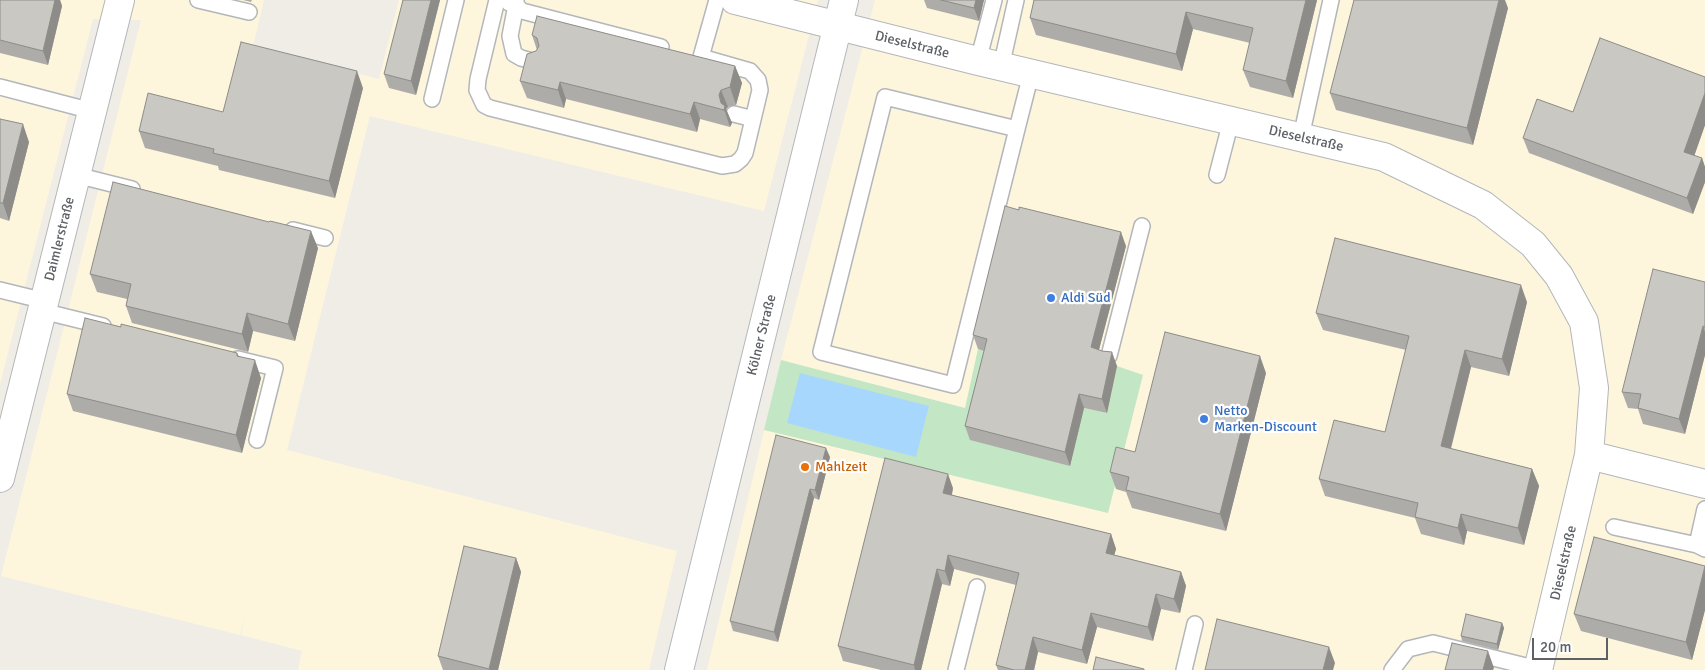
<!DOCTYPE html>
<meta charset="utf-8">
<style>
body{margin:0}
#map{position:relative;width:1705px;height:670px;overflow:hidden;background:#efede6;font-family:Signika,sans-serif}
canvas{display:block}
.scale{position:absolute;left:1532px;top:638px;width:76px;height:22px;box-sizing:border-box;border:2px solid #5d6166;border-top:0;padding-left:6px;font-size:15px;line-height:18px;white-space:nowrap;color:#5d6166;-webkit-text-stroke:4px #fff;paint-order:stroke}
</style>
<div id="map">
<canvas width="1705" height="670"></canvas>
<div class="scale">20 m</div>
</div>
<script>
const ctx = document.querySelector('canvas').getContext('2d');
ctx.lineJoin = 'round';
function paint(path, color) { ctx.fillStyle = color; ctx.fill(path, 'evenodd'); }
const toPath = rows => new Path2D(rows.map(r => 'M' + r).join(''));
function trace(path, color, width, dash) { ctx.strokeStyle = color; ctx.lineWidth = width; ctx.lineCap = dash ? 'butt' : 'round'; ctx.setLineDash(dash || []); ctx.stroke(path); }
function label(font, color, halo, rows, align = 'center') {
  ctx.font = font + ' Signika,sans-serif'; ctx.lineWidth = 4.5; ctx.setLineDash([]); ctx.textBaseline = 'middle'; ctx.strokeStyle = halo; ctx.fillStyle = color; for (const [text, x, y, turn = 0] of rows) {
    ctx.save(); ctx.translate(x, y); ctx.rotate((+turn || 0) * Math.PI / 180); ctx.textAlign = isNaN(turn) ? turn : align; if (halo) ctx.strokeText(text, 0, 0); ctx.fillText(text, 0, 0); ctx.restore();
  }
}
paint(toPath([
 [0,0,264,0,253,47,379,79,399,0,818,0,764,211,370,116,287,450,677,551,649,670,298,670,302,651,241,635,247,609,240,635,1,576,141,20,93,19,0,384],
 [875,0,1705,0,1705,670,707,670,781,360]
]), '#fdf6dd');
paint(toPath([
 [978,349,992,353,1084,408,1107,413,1117,366,1143,375,1108,513,764,430,781,360,965,408]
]), '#c3e6c4');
paint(toPath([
 [800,373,929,406,916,457,787,423]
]), '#a8d7fe');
const lane = toPath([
 [198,0,249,12],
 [497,0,478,79,477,90,484,105,490,108,722,166,735,164,741,159,745,153,760,90,758,80,750,71,701,57,717,0],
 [516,0,516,5,522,11,661,47],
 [509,3,516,5,510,36,514,54,521,58,536,62],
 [978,61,994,0],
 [1001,67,1016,0],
 [0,87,92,111],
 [432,99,456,0],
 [734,114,753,119],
 [1017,129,885,97,821,352,953,385,1017,129,1031,74],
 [1301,137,1331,0],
 [76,175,132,189],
 [1217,175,1231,121],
 [293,230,325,238],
 [0,290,45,301],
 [42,311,103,326],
 [1109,356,1142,226],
 [238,359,275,368,257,440],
 [1614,527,1697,545,1705,549],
 [1697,545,1705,509],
 [956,670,977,587],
 [1184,670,1195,624],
 [1392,670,1408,649,1433,643,1538,669]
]);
const street = toPath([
 [735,0,978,61,1384,157,1483,205,1533,244,1559,276,1584,322,1594,388,1589,455,1538,670],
 [1589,455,1705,484],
 [0,478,120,0]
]);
const secondary = toPath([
 [679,670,844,0]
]);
trace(lane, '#b3b6ba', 18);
trace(street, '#b3b6ba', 30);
trace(secondary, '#b4b8bd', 30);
trace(lane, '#fff', 15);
trace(street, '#fff', 28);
trace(secondary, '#fff', 28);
paint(toPath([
 [0,0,60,0,62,6,48,65,0,53],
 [243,0,252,0,251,2],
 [403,0,440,0,416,95,389,88,384,74],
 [924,0,984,0,979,21,927,8],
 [1034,0,1317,0,1293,98,1250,87,1243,70,1250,43,1193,29,1182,71,1036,35,1030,18],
 [1508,8,1473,145,1336,110,1330,93],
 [532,35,735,66,742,83,736,105,728,107,726,109,732,123,730,127,700,119,697,132,566,99,564,108,527,98,520,81,537,50],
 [1705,77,1705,125,1694,156,1702,158,1705,167,1705,182,1693,214,1529,153,1523,138,1573,112],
 [363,88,335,198,219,170,218,166,145,148,139,131,223,112],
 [0,119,29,142,9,221,0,218],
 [1126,246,1099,350,1117,366,1107,413,1084,408,1070,466,970,440,965,426,984,351,978,349,973,335],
 [318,248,295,341,253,331,248,352,132,323,126,306,127,299,97,292,90,274],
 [1705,282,1705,355,1685,434,1643,424,1638,409,1628,408,1622,392],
 [1527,302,1509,376,1471,367,1451,449,1532,469,1539,486,1524,545,1467,531,1464,545,1421,534,1415,518,1325,496,1319,479,1385,432,1406,350,1323,330,1316,313],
 [121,327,237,353,239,356,261,378,242,453,73,411,67,394],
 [1266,373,1226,531,1132,508,1126,492,1116,489,1110,472,1135,452],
 [830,457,819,500,814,498,778,642,733,631,730,621],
 [953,488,952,495,1111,534,1116,549,1114,555,1181,572,1186,586,1180,613,1161,609,1153,641,1097,627,1087,664,1038,652,1034,670,998,670,996,665,1016,585,954,569,950,586,942,584,921,670,881,670,843,661,838,646],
 [516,558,521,572,498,670,443,670,438,656],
 [1705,566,1705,610,1692,660,1581,631,1574,614],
 [1502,623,1504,628,1498,650,1462,641,1461,636]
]), '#aeaca8');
paint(toPath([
 [55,0,60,0,62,6,48,65,43,51],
 [431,0,440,0,416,95,411,81],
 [976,0,984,0,979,21,974,8],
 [1306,0,1317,0,1293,98,1286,81],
 [1499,0,1505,0,1508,8,1473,145,1467,128],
 [1186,12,1193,29,1182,71,1176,54],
 [735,66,742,83,736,105,730,87],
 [357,71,363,88,335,198,329,181],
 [560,82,566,99,564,108,558,90],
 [721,90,728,107,726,109,732,123,730,127,725,112,723,109,719,95],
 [1705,93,1705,125,1690,168,1684,152],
 [694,102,700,119,697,132,690,114],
 [23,124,29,142,9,221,3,203],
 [1702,158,1705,167,1705,182,1693,214,1687,198],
 [311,231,318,248,295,341,288,324],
 [1121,232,1126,246,1096,361,1091,347],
 [1521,285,1527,302,1509,376,1502,359],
 [247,313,253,331,248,352,242,334],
 [1703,326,1705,332,1705,355,1685,434,1679,419],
 [1465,350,1471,367,1447,463,1441,446],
 [1112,352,1117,366,1107,413,1102,399],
 [1260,356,1266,373,1226,531,1220,514],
 [255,360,261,378,242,453,236,435],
 [1079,394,1084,408,1070,466,1065,452],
 [826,448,830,457,819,500,815,490],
 [1532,469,1539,486,1524,545,1518,528],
 [948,474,953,488,949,507,943,493],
 [810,489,814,498,778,642,774,632],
 [1461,514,1467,531,1464,545,1458,528],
 [1111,534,1116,549,1111,567,1106,553],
 [948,555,954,569,950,586,945,571],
 [516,558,521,572,498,670,490,670,489,669],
 [1705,567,1705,610,1692,660,1686,642],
 [937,569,942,584,921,670,915,670,914,665],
 [1181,572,1186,586,1180,613,1174,599],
 [1156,594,1161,609,1153,641,1148,627],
 [1091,613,1097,627,1087,664,1082,650],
 [1502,623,1504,628,1498,650,1497,644],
 [1033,637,1038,652,1034,670,1025,670],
 [1329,647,1335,663,1333,670,1323,670],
 [1488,651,1494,668,1493,670,1483,670]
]), '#8d8c88');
const building = toPath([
 [0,0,55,0,43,51,0,40,0,0],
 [403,0,431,0,411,81,384,74,403,0],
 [941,0,976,0,974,8,941,0],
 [1034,0,1306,0,1286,81,1243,70,1253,28,1186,12,1176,54,1030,18,1034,0],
 [1354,0,1499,0,1467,128,1330,93,1354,0],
 [537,16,735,66,730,87,721,90,719,95,721,103,725,106,724,110,694,102,690,114,560,82,558,90,520,81,527,54,536,51,539,46,537,38,532,35,537,16],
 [1600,38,1705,77,1705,93,1684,152,1702,158,1687,198,1523,138,1537,99,1573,112,1600,38],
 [241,42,357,71,329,181,213,153,214,149,139,131,148,93,223,112,241,42],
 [0,119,23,124,3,203,0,203,0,119],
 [113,182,269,222,270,221,311,231,288,324,247,313,242,334,126,306,131,284,90,274,113,182],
 [1005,206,1019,210,1019,207,1121,232,1091,347,1102,351,1112,352,1102,399,1079,394,1065,452,965,426,987,339,973,335,1005,206],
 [1335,238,1521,285,1502,359,1465,350,1441,446,1532,469,1518,528,1461,514,1458,528,1415,517,1418,503,1319,479,1334,420,1385,432,1409,336,1316,313,1335,238],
 [1653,269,1705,282,1705,327,1703,326,1679,419,1638,408,1641,394,1622,392,1653,269],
 [85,318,121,327,121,324,237,353,237,356,255,360,236,435,67,394,85,318],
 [1165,332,1260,356,1220,514,1126,490,1129,477,1110,472,1116,447,1135,452,1165,332],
 [776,435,826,448,815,490,810,489,774,632,730,621,776,435],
 [885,458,948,474,943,493,1111,534,1106,553,1181,572,1174,599,1156,594,1148,627,1091,613,1082,650,1033,637,1025,670,1014,670,996,665,1019,573,948,555,945,571,937,569,914,665,838,646,885,458],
 [1594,537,1705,566,1686,642,1574,614,1594,537],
 [464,546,516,558,489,669,438,656,464,546],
 [1466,614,1502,623,1497,644,1461,636,1466,614],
 [1217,619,1329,647,1323,670,1205,670,1217,619],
 [1452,643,1488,651,1483,670,1445,670,1452,643],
 [1096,657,1144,669,1144,670,1093,670,1096,657]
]);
paint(building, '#cac8c3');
trace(building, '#8d8c88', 1);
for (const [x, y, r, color] of [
 [1051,298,5,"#3f7fe0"],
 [1204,419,5,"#3f7fe0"],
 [805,467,5,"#e8710a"]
]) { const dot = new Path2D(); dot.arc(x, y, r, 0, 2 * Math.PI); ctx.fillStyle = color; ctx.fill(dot); trace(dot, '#fff', 2); }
label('14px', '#5d6166', '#fff', [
 ["Dieselstraße",912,45,14],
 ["Dieselstraße",1306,139,13],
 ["Daimlerstraße",60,239,-76],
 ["Kölner Straße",762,335,-76],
 ["Dieselstraße",1564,563,-77]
]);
label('14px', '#366cbe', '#fff', [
 ["Aldi Süd",1061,298],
 ["Netto",1214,411],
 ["Marken-Discount",1214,427]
], 'left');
label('14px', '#c56008', '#fff', [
 ["Mahlzeit",815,467]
], 'left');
</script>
